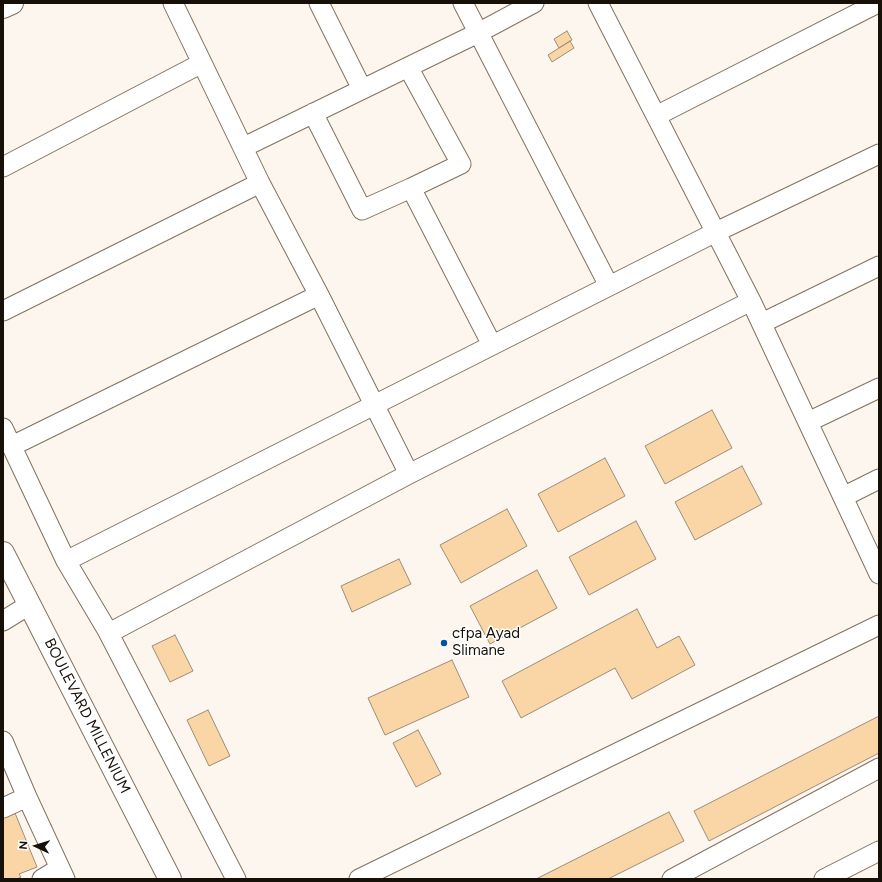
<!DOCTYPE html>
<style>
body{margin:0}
#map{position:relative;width:882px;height:882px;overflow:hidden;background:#fdf6ee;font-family:Figtree,sans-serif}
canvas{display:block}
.frame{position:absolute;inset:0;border:4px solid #161009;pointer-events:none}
.north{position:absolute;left:16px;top:826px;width:40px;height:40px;-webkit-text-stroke:3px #fff;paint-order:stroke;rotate:274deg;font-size:11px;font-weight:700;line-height:16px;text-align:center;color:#161009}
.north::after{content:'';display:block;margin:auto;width:14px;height:18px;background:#161009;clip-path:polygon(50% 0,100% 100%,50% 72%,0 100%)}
</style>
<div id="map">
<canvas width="882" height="882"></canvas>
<div class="frame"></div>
<div class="north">N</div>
</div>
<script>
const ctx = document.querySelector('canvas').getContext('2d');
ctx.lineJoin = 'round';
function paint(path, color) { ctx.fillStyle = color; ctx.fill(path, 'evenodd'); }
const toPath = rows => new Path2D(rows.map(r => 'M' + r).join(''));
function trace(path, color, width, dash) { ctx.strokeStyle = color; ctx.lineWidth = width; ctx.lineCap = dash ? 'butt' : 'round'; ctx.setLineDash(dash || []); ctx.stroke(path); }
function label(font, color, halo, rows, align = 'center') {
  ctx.font = font + ' Figtree,sans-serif'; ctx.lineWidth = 3; ctx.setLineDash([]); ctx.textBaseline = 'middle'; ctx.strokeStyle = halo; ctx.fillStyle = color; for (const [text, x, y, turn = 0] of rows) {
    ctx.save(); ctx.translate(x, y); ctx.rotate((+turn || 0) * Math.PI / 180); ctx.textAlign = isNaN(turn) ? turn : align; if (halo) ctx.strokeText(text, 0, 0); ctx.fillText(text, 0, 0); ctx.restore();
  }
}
const building = toPath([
 [567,31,572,40,559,48,554,39,567,31],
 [570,41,574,48,552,62,548,55,570,41],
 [712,410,732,448,665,484,645,446,712,410],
 [605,458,625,496,558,532,538,494,605,458],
 [742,466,762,504,695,540,675,502,742,466],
 [507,509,527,546,461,583,440,545,507,509],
 [636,521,656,559,589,595,569,557,636,521],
 [399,559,411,584,352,612,341,586,399,559],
 [537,570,557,608,490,644,470,606,537,570],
 [637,609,657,648,679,636,695,665,632,699,615,668,521,718,502,681,637,609],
 [175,635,193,671,170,682,152,646,175,635],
 [452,660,469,697,385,735,368,698,452,660],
 [208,710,230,756,209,766,187,720,208,710],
 [879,716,879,753,709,841,694,811,879,716],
 [418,730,441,774,416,787,393,743,418,730],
 [669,812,684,841,608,879,536,879,669,812],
 [15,813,37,867,19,874,21,877,17,879,3,879,3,818,15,813]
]);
paint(building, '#fad5a5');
trace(building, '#9c8d79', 1);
const minor = toPath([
 [173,3,260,183,319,295,409,474],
 [319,3,362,89],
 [463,3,609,286],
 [598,3,751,301,879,574],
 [408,67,461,164,411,188,492,345],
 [313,113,362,210,411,188],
 [656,116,878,3],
 [244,147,478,33,534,3],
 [3,167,202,63],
 [3,311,260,183],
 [762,323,879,266],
 [808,422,879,388],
 [3,428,66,561,107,630,236,879],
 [12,446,319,295],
 [843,497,879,479],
 [66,561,716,232,879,154],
 [3,621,29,605],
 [109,633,409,474,751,301],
 [3,741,27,797,65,879],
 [3,808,27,797],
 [42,879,60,868],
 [359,879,879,625],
 [672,879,879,768],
 [824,879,879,851]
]);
const secondary = toPath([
 [3,553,170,879]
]);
const primary = toPath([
 [3,7,12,3]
]);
trace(minor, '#80725f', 21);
trace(secondary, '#80725f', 24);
trace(primary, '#80725f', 24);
trace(minor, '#fff', 19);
trace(secondary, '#fff', 22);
trace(primary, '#fff', 22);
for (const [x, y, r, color] of [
 [444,643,4,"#0055a3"]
]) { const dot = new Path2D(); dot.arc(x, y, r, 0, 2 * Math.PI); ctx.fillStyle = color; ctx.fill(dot); trace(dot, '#fff', 1.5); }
label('15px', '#161009', '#fff', [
 ["cfpa Ayad",452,634],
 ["Slimane",452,651]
], 'left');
label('15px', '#161009', '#fff', [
 ["BOULEVARD MILLENIUM",87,716,63]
]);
</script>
